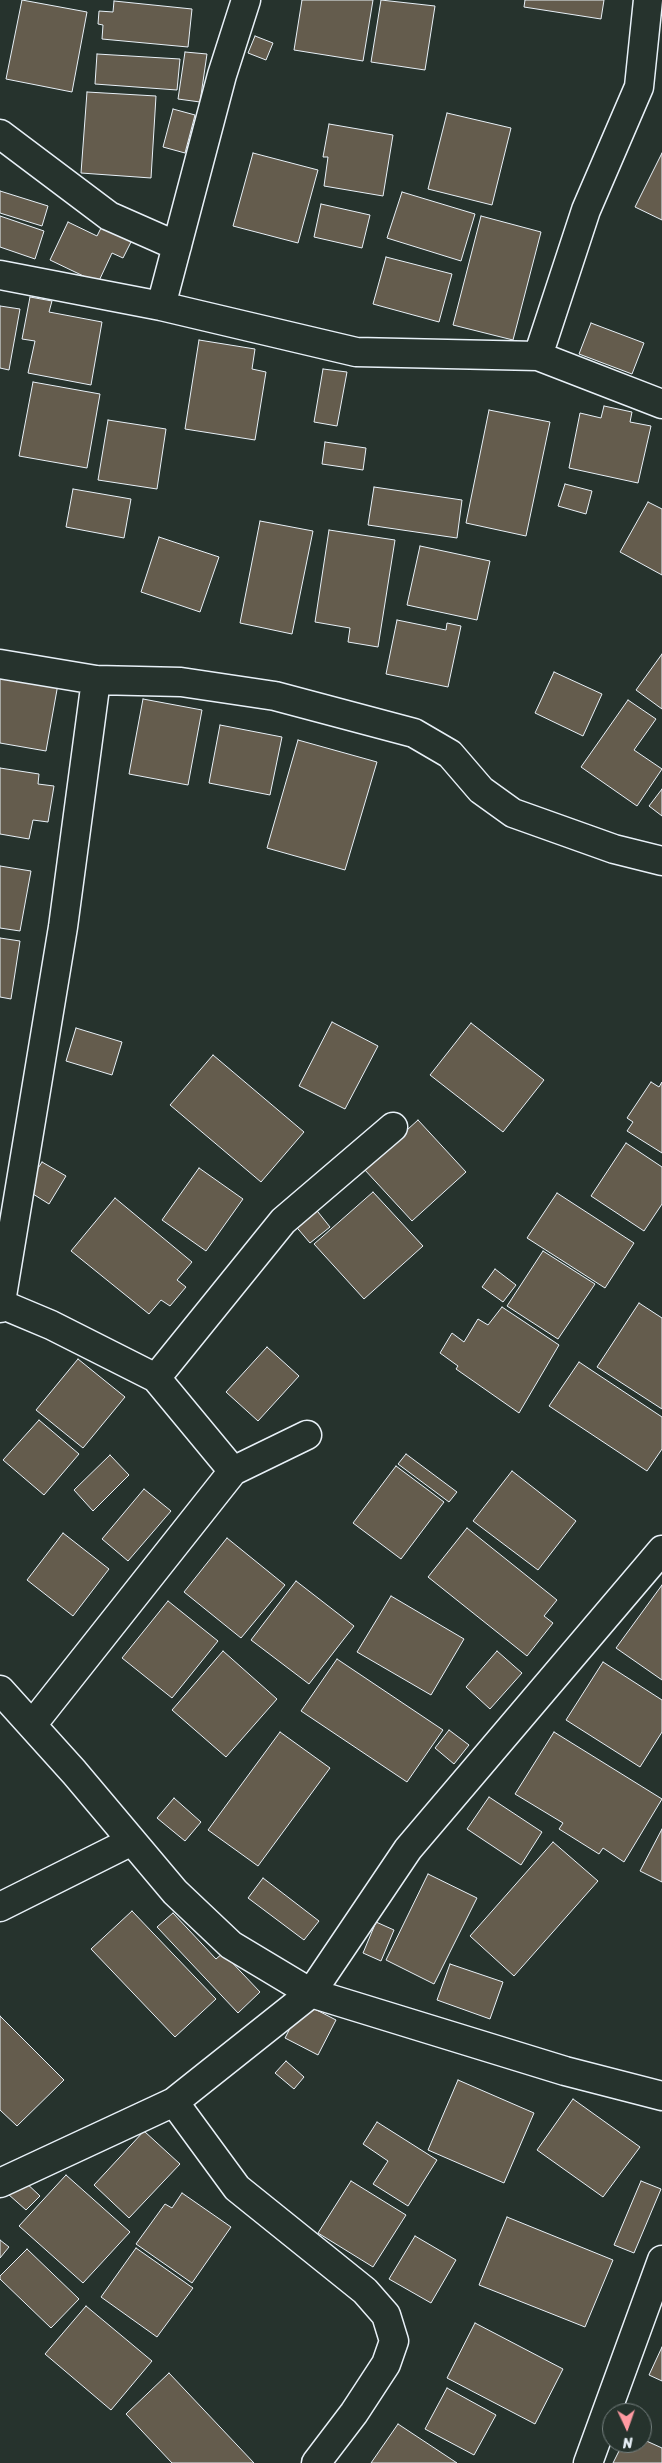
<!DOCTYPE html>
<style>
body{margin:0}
#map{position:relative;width:662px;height:2463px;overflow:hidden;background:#26332d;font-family:Sriracha,sans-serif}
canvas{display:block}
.north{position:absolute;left:602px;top:2403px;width:50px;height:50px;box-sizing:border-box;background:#26332d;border:1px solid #747f7e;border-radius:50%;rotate:177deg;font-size:14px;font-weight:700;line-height:20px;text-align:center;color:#e8f1f8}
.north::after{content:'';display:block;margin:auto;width:18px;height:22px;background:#ff9aa2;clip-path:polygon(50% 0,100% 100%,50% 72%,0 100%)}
</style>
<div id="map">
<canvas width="662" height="2463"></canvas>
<div class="north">N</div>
</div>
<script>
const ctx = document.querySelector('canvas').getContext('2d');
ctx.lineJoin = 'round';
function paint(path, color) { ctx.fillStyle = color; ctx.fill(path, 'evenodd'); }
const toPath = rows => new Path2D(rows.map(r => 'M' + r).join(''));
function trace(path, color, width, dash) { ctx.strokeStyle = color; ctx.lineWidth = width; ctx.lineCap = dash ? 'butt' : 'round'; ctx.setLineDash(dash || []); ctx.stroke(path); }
const building = toPath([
 [22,0,87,12,72,92,6,79,22,0],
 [302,0,373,0,363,61,294,50,302,0],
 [381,0,435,6,425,70,371,62,381,0],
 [525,0,604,0,601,19,524,7,525,0],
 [114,1,192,9,188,47,102,39,103,25,98,24,99,11,113,12,114,1],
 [255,36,273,43,266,60,248,53,255,36],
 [185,52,207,54,200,102,178,99,185,52],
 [97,54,180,59,177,90,95,84,97,54],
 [87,92,156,96,151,178,81,173,87,92],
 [173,109,195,115,185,153,163,147,173,109],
 [447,113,511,128,492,205,428,189,447,113],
 [329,124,393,135,383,196,324,186,328,157,323,157,329,124],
 [253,153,318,170,298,243,233,226,253,153],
 [662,153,662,220,635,207,662,153],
 [0,191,48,206,42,226,0,213,0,191],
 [402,192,475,214,461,261,387,238,402,192],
 [321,204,370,215,362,248,314,237,321,204],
 [0,216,44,231,35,259,0,247,0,216],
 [481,216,541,232,513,340,453,325,481,216],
 [68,222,97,236,104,222,134,236,123,258,112,253,98,283,50,260,68,222],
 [386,257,452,274,439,322,373,304,386,257],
 [30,297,52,301,49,312,102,322,91,385,28,373,35,341,22,339,30,297],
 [0,306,20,309,9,370,0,368,0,306],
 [591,323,644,343,632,374,579,354,591,323],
 [199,340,255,349,252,369,266,372,255,440,185,429,199,340],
 [323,369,347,372,337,426,314,422,323,369],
 [33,382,100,394,87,468,19,456,33,382],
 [604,406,632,412,630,422,651,426,638,483,569,468,580,413,601,418,604,406],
 [489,410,550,422,526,536,466,523,489,410],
 [108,420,166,429,157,489,98,480,108,420],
 [325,442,366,448,363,470,322,464,325,442],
 [565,484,592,491,586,514,558,506,565,484],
 [374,487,462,500,457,538,368,525,374,487],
 [73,489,131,499,124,538,66,527,73,489],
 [648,502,662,509,662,575,620,552,648,502],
 [260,521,313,531,292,634,240,623,260,521],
 [329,530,395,540,378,647,348,642,350,628,315,622,329,530],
 [159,537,219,557,200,612,141,592,159,537],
 [420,546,490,561,477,620,407,605,420,546],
 [397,620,446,630,447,623,461,626,448,687,386,674,397,620],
 [662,654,662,709,636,690,662,654],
 [554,672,602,694,583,736,535,713,554,672],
 [0,675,58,684,46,751,0,743,0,675],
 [143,699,202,710,188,785,129,774,143,699],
 [628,700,656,719,634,750,662,769,637,806,581,767,628,700],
 [220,725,282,737,270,795,209,783,220,725],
 [298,740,377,762,345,870,267,848,298,740],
 [0,768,39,774,38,784,54,786,48,822,33,820,29,839,0,834,0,768],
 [662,789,662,816,649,806,662,789],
 [0,866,31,871,20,931,0,928,0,866],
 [0,938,20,941,11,999,0,997,0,938],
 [332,1022,378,1046,345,1109,299,1086,332,1022],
 [471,1023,544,1080,503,1132,430,1075,471,1023],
 [76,1028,122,1042,112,1075,66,1061,76,1028],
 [213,1055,304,1132,261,1182,170,1105,213,1055],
 [651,1082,659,1087,662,1082,662,1153,627,1131,633,1122,627,1118,651,1082],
 [418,1120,466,1172,412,1221,364,1169,418,1120],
 [626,1143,662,1167,662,1204,644,1231,591,1196,626,1143],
 [42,1162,66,1176,49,1204,25,1189,42,1162],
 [199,1168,243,1199,206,1251,162,1220,199,1168],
 [373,1192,423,1246,364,1299,314,1244,373,1192],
 [557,1193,634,1243,605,1288,527,1238,557,1193],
 [115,1198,192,1262,177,1280,186,1287,170,1306,161,1300,149,1314,71,1251,115,1198],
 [314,1207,330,1227,310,1243,293,1223,314,1207],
 [543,1251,595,1284,558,1339,507,1306,543,1251],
 [495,1269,516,1285,503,1302,482,1287,495,1269],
 [639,1303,662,1318,662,1409,597,1367,639,1303],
 [502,1307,559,1345,519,1413,456,1369,458,1366,440,1353,452,1333,464,1342,478,1319,488,1325,502,1307],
 [267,1347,299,1376,258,1421,226,1392,267,1347],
 [78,1359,125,1397,83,1448,36,1410,78,1359],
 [579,1362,662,1417,662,1449,647,1471,549,1406,579,1362],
 [39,1420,79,1454,44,1495,3,1460,39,1420],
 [406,1454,457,1492,449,1502,398,1464,406,1454],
 [110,1455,129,1475,93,1511,74,1490,110,1455],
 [396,1466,444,1502,401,1559,353,1523,396,1466],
 [512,1471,576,1521,538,1570,473,1521,512,1471],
 [144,1489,171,1511,128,1561,102,1539,144,1489],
 [467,1528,557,1600,544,1616,553,1623,527,1656,428,1577,467,1528],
 [63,1533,109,1569,73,1616,27,1580,63,1533],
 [227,1538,285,1585,241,1638,184,1592,227,1538],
 [296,1581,354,1626,309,1684,251,1640,296,1581],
 [662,1585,662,1680,616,1648,662,1585],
 [391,1596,464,1639,431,1695,357,1652,391,1596],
 [168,1601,218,1641,172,1698,122,1658,168,1601],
 [223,1651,277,1699,226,1757,172,1710,223,1651],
 [497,1651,522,1673,490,1709,466,1687,497,1651],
 [337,1659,443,1730,407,1782,301,1711,337,1659],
 [603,1662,662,1700,662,1732,640,1767,566,1720,603,1662],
 [449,1730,469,1745,454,1764,435,1748,449,1730],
 [280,1732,330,1768,258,1866,208,1830,280,1732],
 [554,1732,662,1799,624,1862,603,1848,599,1854,559,1829,563,1823,515,1794,554,1732],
 [489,1797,542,1832,521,1865,467,1829,489,1797],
 [174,1798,201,1822,185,1841,157,1818,174,1798],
 [662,1829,662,1882,640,1871,662,1829],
 [553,1842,598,1881,514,1976,470,1936,553,1842],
 [428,1874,477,1898,434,1984,386,1960,428,1874],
 [263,1878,319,1921,304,1940,248,1898,263,1878],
 [132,1911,216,1999,175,2037,91,1949,132,1911],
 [173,1913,216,1959,223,1953,260,1992,238,2013,157,1927,173,1913],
 [376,1922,394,1930,381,1961,363,1953,376,1922],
 [450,1964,503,1982,490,2019,437,2000,450,1964],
 [303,2003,336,2020,318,2055,285,2038,303,2003],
 [0,2016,64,2080,17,2126,0,2110,0,2016],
 [286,2061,304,2077,294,2089,275,2073,286,2061],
 [458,2080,534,2113,504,2183,428,2150,458,2080],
 [573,2099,640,2147,603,2197,537,2150,573,2099],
 [377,2122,437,2160,408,2206,373,2184,388,2161,363,2144,377,2122],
 [144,2131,180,2164,129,2218,94,2185,144,2131],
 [66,2175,130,2232,83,2283,19,2226,66,2175],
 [22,2179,40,2196,26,2210,8,2194,22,2179],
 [351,2181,406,2215,373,2267,318,2233,351,2181],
 [641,2181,661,2189,634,2253,614,2245,641,2181],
 [182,2193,231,2227,192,2283,136,2244,165,2204,172,2208,182,2193],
 [507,2217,613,2260,585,2327,479,2285,507,2217],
 [415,2236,456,2260,431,2303,389,2279,415,2236],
 [0,2240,9,2247,0,2258,0,2240],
 [136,2248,193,2288,157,2337,101,2297,136,2248],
 [27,2249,79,2299,51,2328,0,2279,0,2276,27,2249],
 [86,2306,152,2361,111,2410,45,2354,86,2306],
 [475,2323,563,2369,535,2424,447,2378,475,2323],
 [662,2347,662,2381,649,2375,662,2347],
 [169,2373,254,2463,172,2463,126,2414,169,2373],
 [447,2388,496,2415,474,2455,425,2429,447,2388],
 [398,2424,457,2463,371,2463,398,2424],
 [642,2439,662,2448,662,2463,613,2463,623,2443,642,2443,642,2439]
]);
paint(building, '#645c4d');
trace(building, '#e8f1f8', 1);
const street = toPath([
 [0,134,109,216,177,246],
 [0,275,161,306,356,352,538,356,662,404],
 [161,306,222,75,246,0],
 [538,356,586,210,639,87,648,0],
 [0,664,96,680,181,682,275,696,414,733,450,754,481,790,513,813,614,849,662,861],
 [1,1304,51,1325,156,1378,233,1471],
 [0,1308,63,927,96,680],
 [156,1378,283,1221,393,1127],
 [0,1690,74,1772,175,1892,231,1945,311,1993,565,2071,662,2096],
 [32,1725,233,1471,307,1435],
 [0,1907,132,1841],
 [174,2102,237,2188,365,2291,386,2315,394,2341,386,2364,354,2413,316,2463],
 [0,2183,174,2102,311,1993,408,1849,662,1550],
 [588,2463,662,2260]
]);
trace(street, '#e8f1f8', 31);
trace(street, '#26332d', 28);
</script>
